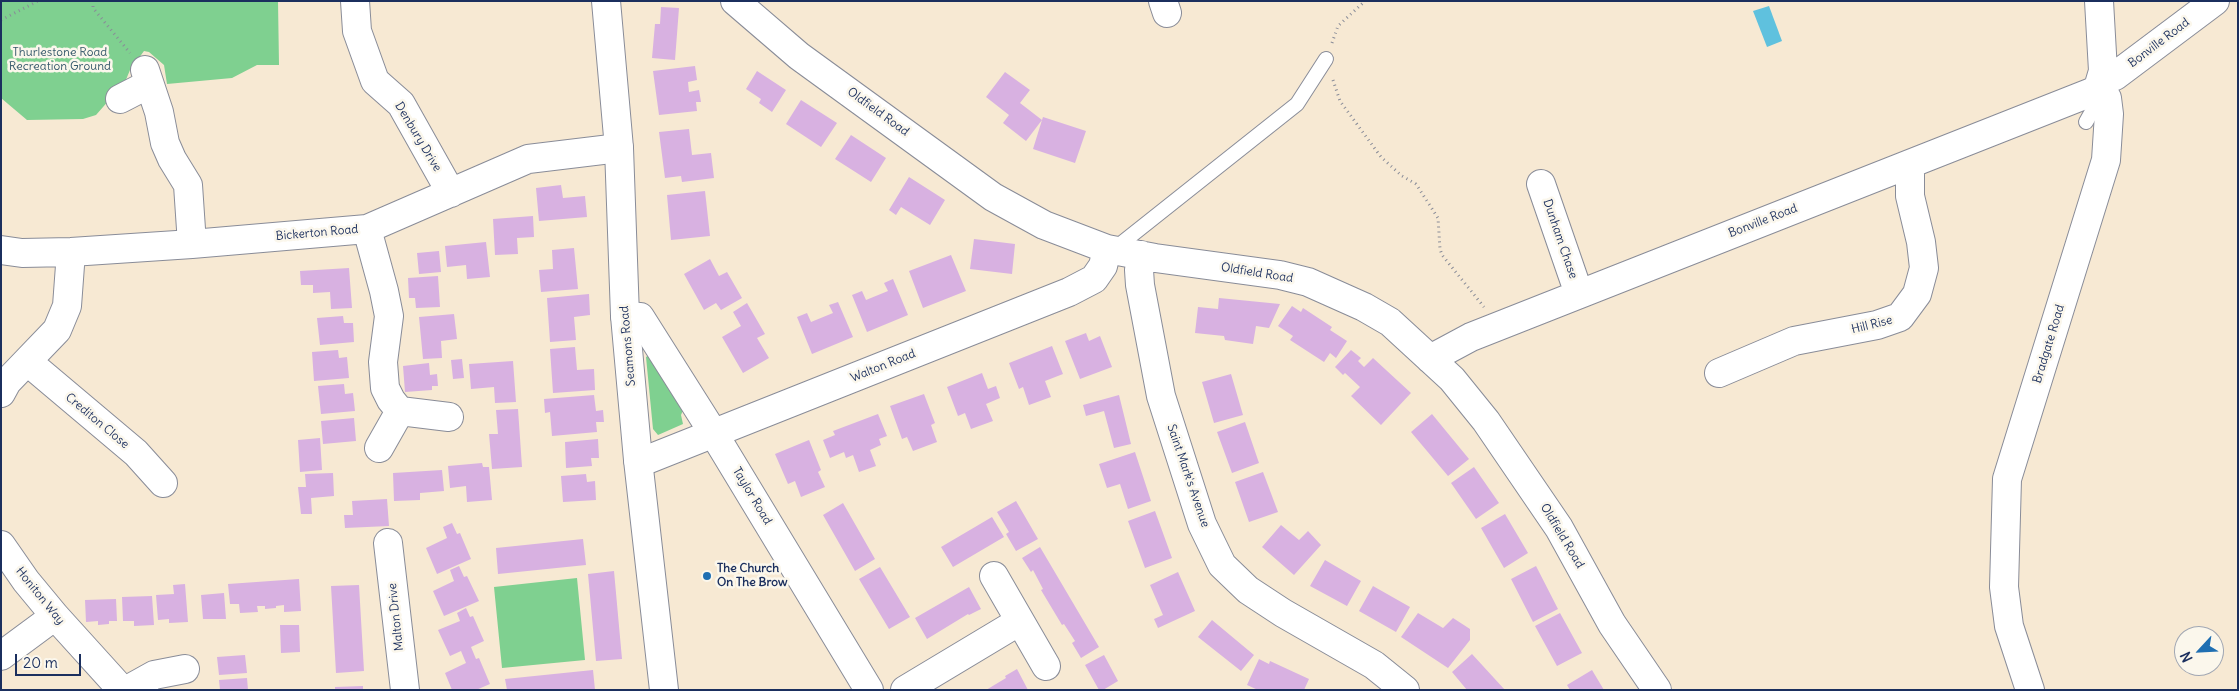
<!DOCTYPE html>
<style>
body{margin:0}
#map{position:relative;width:2239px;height:691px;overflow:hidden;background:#f7e9d3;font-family:Delius,sans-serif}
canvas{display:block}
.frame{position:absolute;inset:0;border:2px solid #1b2f5e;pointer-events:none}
.north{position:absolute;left:2174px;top:626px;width:50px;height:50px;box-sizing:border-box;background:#fbf7ec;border:1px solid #a1a7b3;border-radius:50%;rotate:245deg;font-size:14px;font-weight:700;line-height:20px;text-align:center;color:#1b2f5e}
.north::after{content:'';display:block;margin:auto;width:18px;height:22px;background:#1f6fb2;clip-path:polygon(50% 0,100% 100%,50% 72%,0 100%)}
.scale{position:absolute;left:15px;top:654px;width:66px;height:22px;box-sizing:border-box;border:2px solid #1b2f5e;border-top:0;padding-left:6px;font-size:15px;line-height:18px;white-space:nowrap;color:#1b2f5e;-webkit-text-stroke:4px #fbf7ec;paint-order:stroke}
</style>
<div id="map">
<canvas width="2239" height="691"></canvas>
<div class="frame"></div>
<div class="north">N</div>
<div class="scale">20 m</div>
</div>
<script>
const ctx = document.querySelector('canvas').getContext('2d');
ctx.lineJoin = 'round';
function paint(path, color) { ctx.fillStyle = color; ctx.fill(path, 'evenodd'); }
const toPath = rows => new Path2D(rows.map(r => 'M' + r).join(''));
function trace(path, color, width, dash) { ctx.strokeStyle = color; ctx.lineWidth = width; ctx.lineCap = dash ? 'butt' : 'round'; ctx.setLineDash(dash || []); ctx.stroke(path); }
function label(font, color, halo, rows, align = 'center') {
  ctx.font = font + ' Delius,sans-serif'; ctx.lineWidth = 5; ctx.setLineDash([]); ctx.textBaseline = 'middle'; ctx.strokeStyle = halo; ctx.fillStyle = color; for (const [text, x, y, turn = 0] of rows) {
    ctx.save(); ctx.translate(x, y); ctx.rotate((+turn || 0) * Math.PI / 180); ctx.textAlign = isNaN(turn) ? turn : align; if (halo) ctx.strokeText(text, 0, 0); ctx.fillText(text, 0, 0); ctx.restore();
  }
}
paint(toPath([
 [1,1,278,1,279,65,257,65,232,78,167,84,164,65,149,52,144,51,130,70,125,82,96,115,83,119,27,120,1,98],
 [649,355,684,408,681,415,683,424,658,435,653,429,646,357],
 [577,578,585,660,502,668,494,587]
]), '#7fd090');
paint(toPath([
 [1769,6,1782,41,1767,47,1753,11]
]), '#5fc1de');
paint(toPath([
 [661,7,679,8,675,60,652,58,655,24,660,24],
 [695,66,697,80,688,82,689,92,699,90,701,102,696,102,697,111,659,115,653,71],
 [757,71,786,90,772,112,759,103,761,99,746,89],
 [1005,72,1030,90,1020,103,1042,120,1043,117,1086,131,1075,163,1033,149,1042,120,1026,141,1003,123,1009,115,986,97],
 [801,100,837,123,821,147,786,124],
 [689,129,692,155,711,153,714,178,682,182,681,176,665,178,659,132],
 [851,135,886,158,871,182,835,159],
 [909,177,945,200,930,225,901,207,896,215,889,210],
 [561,185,563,198,585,196,587,217,539,221,536,188],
 [705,191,710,236,671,240,667,195],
 [533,216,534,237,517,238,518,254,495,255,493,219],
 [974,239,1015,244,1012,274,970,269],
 [486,242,490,277,467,279,466,265,447,267,445,246],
 [574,248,578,289,541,292,539,270,553,269,552,250],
 [439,251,441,272,419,274,417,253],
 [951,255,966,291,923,308,909,271],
 [710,259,719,276,727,272,742,298,721,310,716,303,704,310,684,274],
 [349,268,352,308,331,309,330,292,313,293,313,285,301,285,300,271],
 [438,276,440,307,416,308,415,298,409,298,408,278],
 [893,279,908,315,867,332,852,295,862,291,866,300,888,291,884,283],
 [589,294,590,315,574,317,576,340,550,342,547,298],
 [1219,298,1280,304,1269,328,1256,326,1253,344,1225,340,1224,336,1195,333,1198,307,1218,309],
 [838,302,853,337,812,354,797,317,807,313,811,322,833,313,829,305],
 [747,303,765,334,757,338,769,358,743,373,722,337,741,326,733,312],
 [1292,306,1301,312,1303,308,1332,327,1330,330,1347,341,1336,358,1330,353,1324,362,1290,340,1293,336,1278,326],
 [454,314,457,339,441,341,442,358,423,359,419,317],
 [343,316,344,323,353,323,354,342,320,345,317,318],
 [1086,333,1089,341,1100,336,1112,367,1080,379,1065,341],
 [1052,346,1063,374,1045,381,1051,397,1029,405,1023,387,1019,389,1009,363],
 [575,347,577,370,594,369,595,390,553,393,550,349],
 [338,350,339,358,347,357,349,378,314,381,312,352],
 [1351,350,1361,358,1358,361,1364,367,1373,358,1411,393,1381,425,1351,396,1360,387,1345,373,1343,375,1335,367],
 [462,359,464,378,453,379,451,360],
 [513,361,516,402,495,403,494,387,471,389,469,364],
 [429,363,430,375,437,374,438,386,432,386,432,390,405,392,403,366],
 [982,373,988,389,996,386,1000,398,986,404,993,421,971,429,965,413,958,416,947,387],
 [1231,374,1243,415,1214,423,1202,382],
 [344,384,345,394,353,393,355,411,321,414,318,386],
 [924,394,935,423,931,425,937,442,913,451,907,437,902,439,890,406],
 [594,395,596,411,603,410,604,422,596,422,597,432,552,436,550,412,545,413,544,399],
 [1119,395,1131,444,1114,448,1104,411,1086,416,1083,405],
 [518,409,522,467,492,469,489,434,498,434,496,410],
 [878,414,887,436,879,439,881,445,870,450,876,466,859,472,853,455,846,458,844,452,830,458,823,440,835,435,833,431],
 [1432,414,1469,459,1448,476,1411,432],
 [354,418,356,441,323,444,321,421],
 [1245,422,1259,463,1232,473,1217,432],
 [320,438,322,470,300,472,298,440],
 [598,439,599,458,591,458,592,466,566,468,565,442],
 [809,440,821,470,818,472,825,487,801,497,795,481,788,484,775,454],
 [1135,452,1151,501,1128,509,1120,484,1107,488,1099,464],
 [482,463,483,467,489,467,492,500,467,502,466,486,450,488,448,466],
 [1474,467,1499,503,1476,519,1451,483],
 [442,470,444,491,420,493,420,500,394,501,393,473],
 [1263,472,1278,512,1249,522,1235,482],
 [333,473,334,496,311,498,312,514,301,514,298,487,306,487,305,474],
 [586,474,587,482,595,481,596,500,563,502,561,476],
 [387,499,389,526,345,528,344,515,353,515,352,501],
 [1016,501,1038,539,1016,551,1006,534,1009,532,997,512],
 [843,503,875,559,855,571,823,515],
 [1155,511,1172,558,1145,568,1128,521],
 [1505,514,1528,553,1504,568,1481,528],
 [992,517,1004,537,953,567,941,547],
 [452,523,457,534,460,533,471,559,437,574,426,548,447,538,443,527],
 [1281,525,1299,540,1308,531,1321,545,1294,575,1262,547],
 [583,539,586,565,498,574,496,548],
 [1040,547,1099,647,1081,658,1072,643,1075,641,1064,624,1062,625,1041,590,1043,589,1033,570,1031,572,1022,558],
 [1325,560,1361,581,1347,606,1310,586],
 [459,566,464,577,467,576,479,601,444,616,433,591,454,581,450,570],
 [1536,566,1558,609,1533,622,1511,579],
 [880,567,910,617,889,629,859,579],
 [614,571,622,659,596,661,588,574],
 [1178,572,1195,611,1158,628,1154,619,1163,615,1150,585],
 [299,579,301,611,284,612,284,605,276,606,276,608,265,609,265,606,257,606,258,612,240,613,239,604,230,604,228,584],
 [185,584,188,622,169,623,169,619,158,620,156,595,174,594,173,585],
 [359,585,364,671,336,673,331,586],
 [1373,586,1410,607,1396,632,1359,611],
 [969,587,981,609,969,615,968,614,927,639,915,618],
 [224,593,226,619,203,619,201,595],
 [152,596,154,625,134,626,134,621,123,621,122,597],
 [116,599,117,621,109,621,109,624,98,625,98,621,86,622,85,600],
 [466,608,470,617,473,616,484,641,471,647,476,659,479,658,490,684,476,690,452,690,445,673,466,663,461,651,450,656,438,630,460,621,457,613],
 [1418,613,1443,628,1453,618,1470,629,1470,640,1448,668,1401,637],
 [1560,613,1582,653,1557,666,1535,626],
 [1212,620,1254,655,1241,671,1198,637],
 [280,625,299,625,300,652,281,653],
 [1472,654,1505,690,1467,690,1452,672],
 [245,655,247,673,219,675,217,657],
 [1104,655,1118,681,1103,690,1099,690,1085,665],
 [1259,659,1269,664,1270,661,1309,679,1304,690,1258,690,1247,685],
 [1017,669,1028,690,986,690,1006,678,1005,676],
 [593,670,595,690,507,690,505,679],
 [1592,670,1604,690,1570,690,1567,685],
 [247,678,248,690,220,690,219,680],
 [363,686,363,690,335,690,335,687]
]), '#d8b1e1');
const service = toPath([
 [2086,122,2103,92],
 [1113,250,1297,104,1326,59]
]);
const minor = toPath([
 [355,1,357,31,375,81,401,104,451,193],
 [735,1,799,56,993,197,1044,225,1107,249,1155,258,1280,275,1308,282,1364,307,1390,322,1452,379,1486,421,1559,528,1612,624,1657,690],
 [1163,1,1167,13],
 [145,70,159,112,165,143,172,159,188,185,192,244],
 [2102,80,2115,76,2215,1],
 [120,99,149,84],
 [1541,184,1579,294],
 [367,229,384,291,389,316,383,362,385,388,391,400,400,411,379,448],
 [1,250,22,253,71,252,192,244,367,229,528,159,619,148],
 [1141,255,1139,270,1140,285,1161,396,1202,524,1222,565,1248,590,1283,613,1374,665,1405,690],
 [625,316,640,317,714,434,869,690],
 [1430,359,1471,337,2092,92,2098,88,2103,71,2099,1],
 [28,362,136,453,163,483],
 [1719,373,1794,341,1877,325,1900,317,1917,294,1924,268,1921,242,1910,196,1910,164],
 [1,393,7,382,57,330,67,306,71,252],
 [400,411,449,417],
 [638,460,649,459,1069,292,1094,279,1103,266,1107,249],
 [388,543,405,690],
 [1,545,26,581,55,616,122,690],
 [994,576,1046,666],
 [1,656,55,616],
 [127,690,154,675,185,669],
 [905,690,1020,621],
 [2030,690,2009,626,2004,587,2007,479,2106,160,2109,114,2107,98,2103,92,2098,88]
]);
const tertiary = toPath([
 [606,1,619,148,625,316,638,460,664,690]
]);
trace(service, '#898c98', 16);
trace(minor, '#898c98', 30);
trace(tertiary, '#898c98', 30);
trace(toPath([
 [93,1,93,8,130,53],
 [1,20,38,1],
 [1332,43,1338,26,1365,1],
 [1333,80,1340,101,1381,157,1402,176,1416,184,1438,218,1440,249,1442,255,1484,307]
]), '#898c98', 3, [1, 4]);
trace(service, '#fff', 14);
trace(minor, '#fff', 28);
trace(tertiary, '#fff', 28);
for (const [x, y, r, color] of [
 [707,576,5,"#1f6fb2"]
]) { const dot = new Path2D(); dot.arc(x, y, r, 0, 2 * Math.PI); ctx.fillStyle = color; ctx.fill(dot); trace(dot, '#fbf7ec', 2); }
label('12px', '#1b2f5e', '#fbf7ec', [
 ["Bonville Road",2159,43,-37],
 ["Oldfield Road",878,112,36],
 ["Denbury Drive",418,137,59],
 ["Bonville Road",1763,221,-21],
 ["Bickerton Road",317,233,-5],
 ["Dunham Chase",1560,239,71],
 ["Oldfield Road",1257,273,9],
 ["Hill Rise",1872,325,-14],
 ["Bradgate Road",2049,344,-73],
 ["Seamons Road",628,346,-95],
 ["Walton Road",883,366,-22],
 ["Crediton Close",97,421,40],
 ["Saint Mark's Avenue",1188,476,71],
 ["Taylor Road",752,496,59],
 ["Oldfield Road",1562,536,59],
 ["Honiton Way",40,596,51],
 ["Malton Drive",396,617,-96]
]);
label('12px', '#34576a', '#fbf7ec', [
 ["Thurlestone Road",60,53],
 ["Recreation Ground",60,67]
]);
label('bold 12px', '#1b2f5e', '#fbf7ec', [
 ["The Church",717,569],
 ["On The Brow",717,583]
], 'left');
</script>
